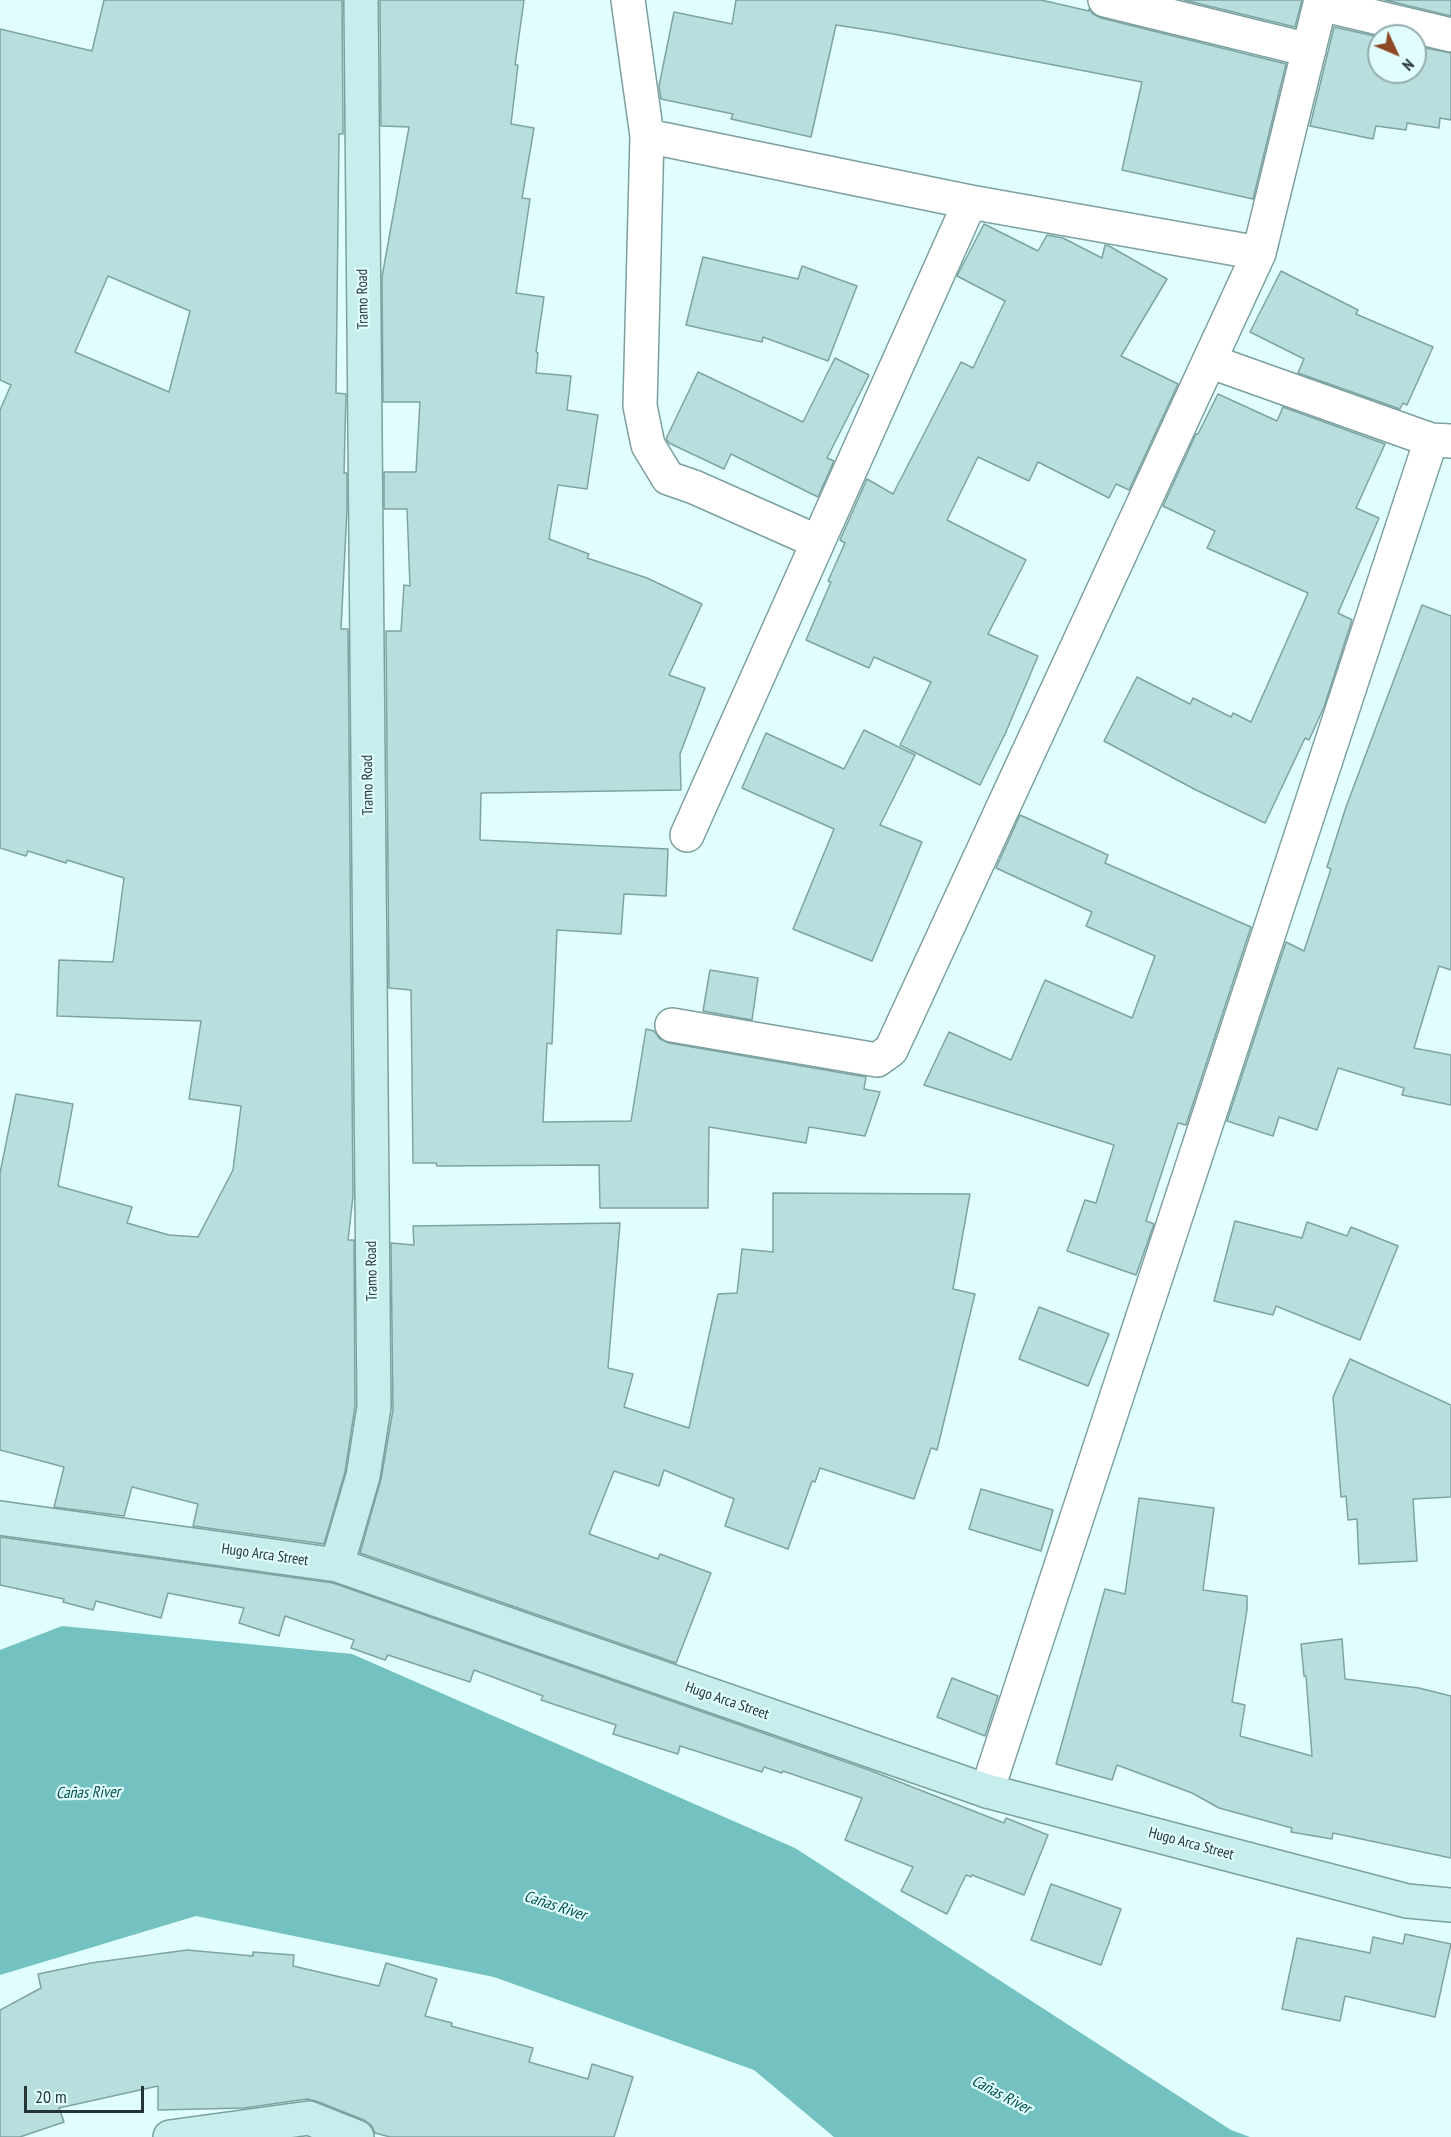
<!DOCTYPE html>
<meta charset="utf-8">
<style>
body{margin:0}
#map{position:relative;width:1451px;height:2137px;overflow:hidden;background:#dffefd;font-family:"PT Sans Narrow",sans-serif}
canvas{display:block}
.north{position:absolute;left:1367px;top:24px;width:60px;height:60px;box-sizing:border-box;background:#dffefd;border:2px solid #95adad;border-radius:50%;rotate:134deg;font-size:16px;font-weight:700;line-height:24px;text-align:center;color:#253434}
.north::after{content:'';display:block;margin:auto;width:21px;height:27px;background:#8f4825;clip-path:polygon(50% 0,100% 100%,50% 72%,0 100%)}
.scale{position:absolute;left:24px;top:2086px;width:120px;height:27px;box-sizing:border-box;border:3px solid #253434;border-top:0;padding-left:8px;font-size:18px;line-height:21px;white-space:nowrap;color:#253434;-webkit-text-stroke:4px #dffefd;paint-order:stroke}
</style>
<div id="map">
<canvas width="1451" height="2137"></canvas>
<div class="north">N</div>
<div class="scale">20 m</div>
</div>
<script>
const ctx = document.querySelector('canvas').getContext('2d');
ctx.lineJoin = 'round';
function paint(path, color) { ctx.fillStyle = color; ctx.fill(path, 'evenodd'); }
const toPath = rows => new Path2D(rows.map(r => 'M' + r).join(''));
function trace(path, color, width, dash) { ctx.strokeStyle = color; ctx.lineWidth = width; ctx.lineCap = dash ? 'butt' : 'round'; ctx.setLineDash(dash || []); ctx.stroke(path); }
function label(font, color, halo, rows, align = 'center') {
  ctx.font = font + ' "PT Sans Narrow",sans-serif'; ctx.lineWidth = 4.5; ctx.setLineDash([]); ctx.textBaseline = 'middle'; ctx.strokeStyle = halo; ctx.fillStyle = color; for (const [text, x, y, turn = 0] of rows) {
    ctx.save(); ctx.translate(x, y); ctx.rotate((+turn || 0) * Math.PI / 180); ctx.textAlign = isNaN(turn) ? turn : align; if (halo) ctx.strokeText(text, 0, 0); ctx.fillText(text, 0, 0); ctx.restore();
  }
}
paint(toPath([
 [62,1626,352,1654,795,1848,1231,2130,1250,2137,834,2137,754,2070,494,1977,196,1916,0,1975,0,1650]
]), '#73c2c1');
const building = toPath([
 [104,0,342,0,343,125,343,134,339,134,336,393,346,394,344,473,347,473,347,509,341,629,348,629,353,1196,348,1240,354,1240,355,1406,345,1472,324,1544,193,1526,198,1504,132,1487,124,1516,54,1507,64,1467,0,1450,0,1173,16,1094,73,1104,58,1186,132,1207,127,1223,169,1235,198,1237,233,1170,241,1106,189,1099,201,1021,57,1016,59,960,113,962,124,878,67,860,66,863,28,851,26,856,0,848,0,410,11,385,0,380,0,29,92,51,104,0],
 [108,276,190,311,169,392,75,352,108,276],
 [380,0,524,0,515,65,518,65,511,124,534,128,522,198,530,199,516,293,544,297,536,352,538,353,536,373,571,376,567,410,598,415,587,489,558,485,549,539,589,554,587,558,647,578,702,604,669,675,705,688,680,754,681,790,481,793,480,840,668,849,666,896,624,894,621,934,557,930,552,1044,547,1043,543,1122,631,1121,646,1029,654,1031,660,1039,669,1043,866,1077,864,1089,880,1092,865,1136,809,1127,806,1143,709,1127,708,1208,600,1208,599,1165,437,1166,436,1163,413,1163,411,990,389,988,386,631,401,631,404,585,410,586,407,509,384,509,384,472,416,472,420,402,383,402,382,277,409,127,381,126,380,0],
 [736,0,1041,0,1089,11,1089,9,1093,14,1101,18,1286,64,1253,199,1122,170,1142,82,888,33,836,25,811,137,731,119,733,114,661,99,659,86,674,12,732,24,736,0],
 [1184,0,1302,0,1295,27,1184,0],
 [1385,0,1451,0,1451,16,1385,0],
 [1334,27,1379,37,1379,72,1415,72,1415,46,1451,53,1451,120,1440,118,1439,128,1407,123,1406,130,1376,126,1373,139,1310,126,1334,27],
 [984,224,1038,251,1047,235,1063,238,1102,258,1105,245,1109,246,1167,279,1121,356,1178,384,1129,490,1116,484,1109,498,1038,462,1029,481,978,457,947,520,1026,560,988,634,1038,656,1006,732,980,785,900,745,931,682,874,657,869,668,806,640,831,582,828,581,845,543,840,540,867,479,893,494,961,362,973,368,1005,301,957,276,984,224],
 [703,257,798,279,802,266,857,286,828,361,763,337,762,342,686,325,703,257],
 [1281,271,1358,310,1356,314,1433,347,1407,405,1403,403,1400,409,1298,373,1304,359,1250,332,1281,271],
 [835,358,869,375,827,458,834,461,818,497,731,454,724,469,669,443,666,439,698,372,803,422,835,358],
 [1218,394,1277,421,1283,407,1385,444,1356,508,1379,518,1338,613,1352,620,1324,707,1309,740,1305,738,1265,823,1196,790,1104,741,1137,677,1190,704,1193,698,1231,717,1233,713,1251,722,1308,593,1207,548,1215,531,1163,506,1196,434,1198,434,1218,394],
 [1422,605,1451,616,1451,970,1439,966,1414,1048,1451,1055,1451,1105,1402,1095,1404,1088,1338,1068,1317,1130,1279,1117,1273,1136,1227,1121,1286,942,1304,951,1331,869,1327,867,1346,807,1422,605],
 [864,730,915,755,880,825,922,842,872,961,793,929,834,829,742,788,766,733,844,769,864,730],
 [1020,815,1108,855,1105,863,1251,927,1186,1125,1178,1123,1146,1221,1154,1224,1136,1275,1067,1251,1085,1200,1096,1203,1114,1145,924,1085,949,1032,1011,1060,1045,980,1132,1018,1155,956,1086,926,1092,912,996,868,1020,815],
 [710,970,758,978,752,1020,703,1011,710,970],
 [773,1193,970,1194,953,1289,975,1294,937,1450,931,1448,914,1499,820,1468,815,1482,812,1481,788,1549,725,1526,734,1499,664,1470,659,1486,614,1471,589,1534,658,1559,660,1554,711,1573,676,1663,360,1553,381,1479,393,1410,391,1243,414,1245,413,1226,620,1223,608,1368,633,1374,624,1407,689,1428,718,1294,737,1293,742,1249,773,1252,773,1193],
 [1235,1221,1302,1238,1307,1222,1347,1236,1351,1227,1398,1246,1360,1340,1276,1306,1273,1315,1214,1301,1235,1221],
 [1039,1307,1109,1334,1088,1386,1019,1359,1039,1307],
 [1350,1359,1451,1405,1451,1497,1413,1499,1417,1561,1359,1564,1357,1519,1348,1520,1346,1496,1341,1497,1333,1397,1350,1359],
 [981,1489,1053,1510,1041,1551,969,1529,981,1489],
 [1139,1498,1214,1508,1203,1590,1247,1596,1247,1610,1232,1702,1245,1705,1240,1736,1312,1756,1306,1676,1304,1676,1301,1644,1342,1639,1345,1679,1419,1688,1451,1696,1451,1858,1333,1833,1332,1839,1291,1832,1292,1828,1219,1808,1192,1793,1117,1765,1112,1780,1056,1764,1105,1589,1125,1594,1139,1498],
 [0,1537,333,1583,869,1770,1004,1823,1006,1818,1048,1835,1024,1895,972,1875,971,1877,966,1875,947,1914,901,1891,913,1867,845,1840,862,1798,783,1771,782,1773,764,1767,762,1772,680,1746,678,1754,613,1734,616,1725,541,1700,543,1696,474,1670,470,1682,388,1655,385,1660,351,1648,354,1640,285,1616,279,1636,239,1623,244,1608,168,1593,161,1618,96,1601,93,1610,63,1602,64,1599,0,1585,0,1537],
 [952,1678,998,1696,985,1736,937,1717,952,1678],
 [1051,1884,1121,1909,1101,1965,1031,1940,1051,1884],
 [1405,1934,1451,1944,1435,2017,1345,1996,1340,2021,1282,2009,1297,1938,1370,1953,1373,1937,1403,1944,1405,1934],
 [187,1950,253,1956,253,1952,294,1955,293,1966,379,1986,386,1963,437,1979,425,2016,452,2023,451,2026,533,2048,529,2062,588,2079,592,2064,633,2077,614,2137,390,2137,375,2133,371,2125,364,2120,316,2101,307,2099,244,2108,158,2110,158,2086,59,2108,64,2122,20,2137,0,2137,0,2010,41,1988,38,1974,91,1963,187,1950]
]);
paint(building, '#b8dede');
trace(building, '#7fa3a2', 1.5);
const street = toPath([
 [628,0,647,136,640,406,648,445,668,478,694,487,818,542],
 [1105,0,1309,50],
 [1320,4,1451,35],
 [647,136,970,202],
 [1209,361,1431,440,1451,441],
 [687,835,970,202,1259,253],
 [672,1025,877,1060,891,1050,1259,253,1321,0],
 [987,1791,1431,440]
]);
const secondary = toPath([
 [0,1518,337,1565,987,1791,1407,1901,1451,1905],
 [337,1565,363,1476,374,1407,361,0],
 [170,2137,309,2118,357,2137]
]);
trace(street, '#7ca09f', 36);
trace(secondary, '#7ca09f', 36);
trace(street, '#fff', 33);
trace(secondary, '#c8eded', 33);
label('15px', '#253434', '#dffefd', [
 ["Tramo Road",363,299,-91],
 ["Tramo Road",368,785,-91],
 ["Tramo Road",372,1271,-91],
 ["Hugo Arca Street",265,1555,8],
 ["Hugo Arca Street",727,1701,19],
 ["Hugo Arca Street",1191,1844,15]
]);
label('italic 16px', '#024e4e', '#dffefd', [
 ["Cañas River",88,1793,-1],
 ["Cañas River",555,1906,18],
 ["Cañas River",1001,2095,28]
]);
</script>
